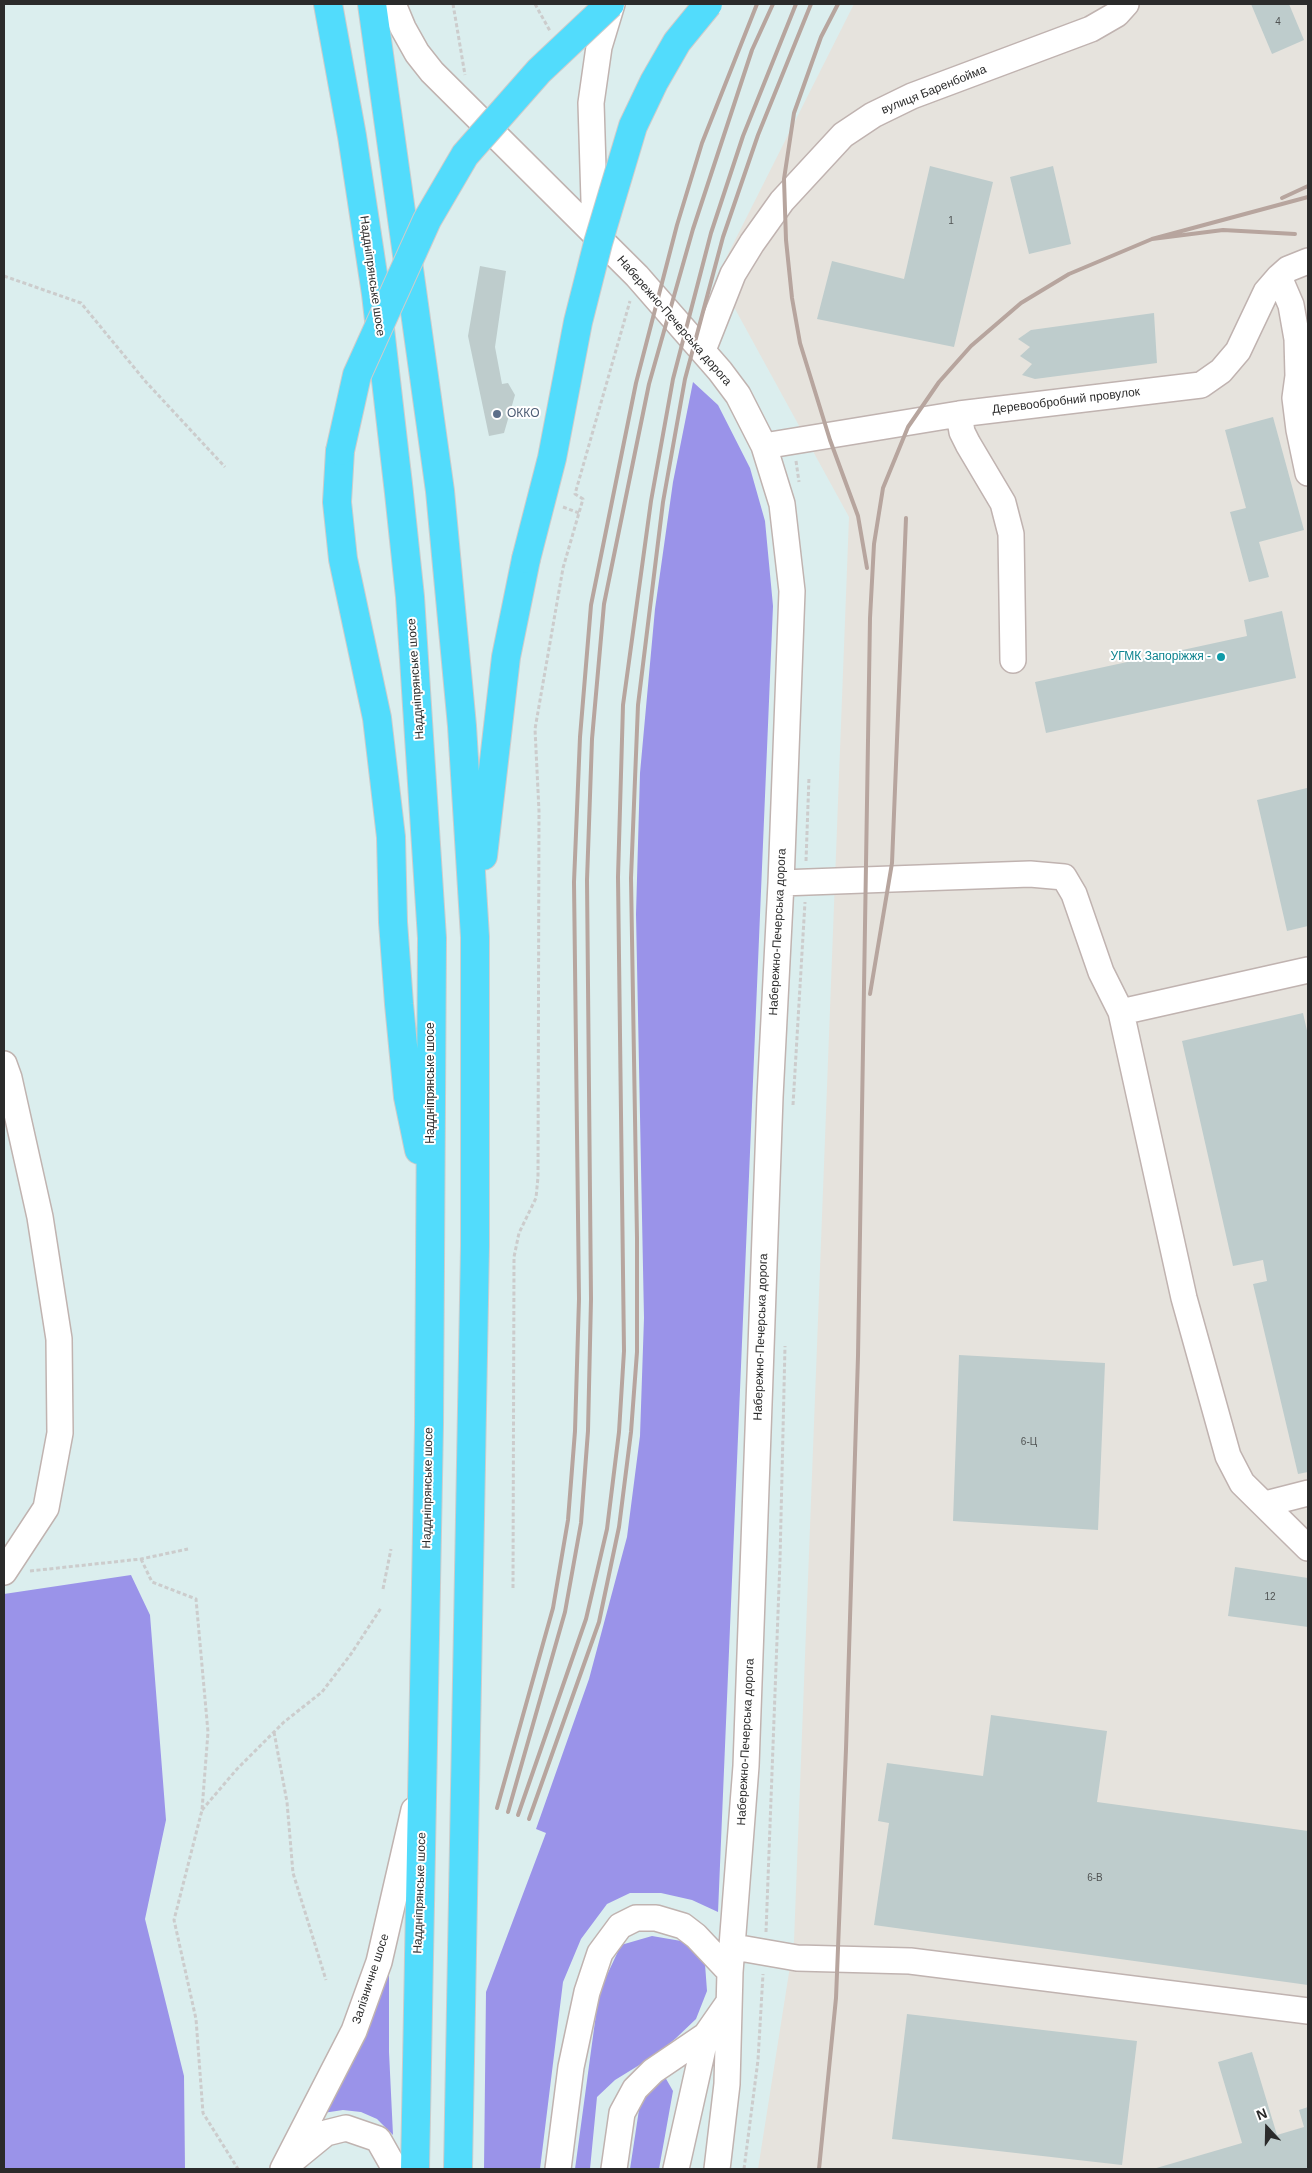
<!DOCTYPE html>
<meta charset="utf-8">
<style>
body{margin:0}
#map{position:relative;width:1312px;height:2173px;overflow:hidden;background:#dbeeee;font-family:Helvetica,sans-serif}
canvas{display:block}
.frame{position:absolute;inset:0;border:5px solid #2b2b2b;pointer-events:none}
.north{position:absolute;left:1242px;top:2103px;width:50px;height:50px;-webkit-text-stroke:4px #fff;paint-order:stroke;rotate:339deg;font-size:14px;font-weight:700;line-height:20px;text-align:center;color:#2b2b2b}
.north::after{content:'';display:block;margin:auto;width:18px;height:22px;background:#2b2b2b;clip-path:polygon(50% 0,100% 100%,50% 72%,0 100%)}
</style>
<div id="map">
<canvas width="1312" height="2173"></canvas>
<div class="frame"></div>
<div class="north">N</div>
</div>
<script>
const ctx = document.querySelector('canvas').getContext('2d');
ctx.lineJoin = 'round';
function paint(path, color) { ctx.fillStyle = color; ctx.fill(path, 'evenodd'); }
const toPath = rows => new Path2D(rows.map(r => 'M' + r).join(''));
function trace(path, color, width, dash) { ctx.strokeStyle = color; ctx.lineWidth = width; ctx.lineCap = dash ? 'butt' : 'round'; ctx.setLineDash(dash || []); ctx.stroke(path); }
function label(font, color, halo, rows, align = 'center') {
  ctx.font = font + ' Helvetica,sans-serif'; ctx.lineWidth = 4; ctx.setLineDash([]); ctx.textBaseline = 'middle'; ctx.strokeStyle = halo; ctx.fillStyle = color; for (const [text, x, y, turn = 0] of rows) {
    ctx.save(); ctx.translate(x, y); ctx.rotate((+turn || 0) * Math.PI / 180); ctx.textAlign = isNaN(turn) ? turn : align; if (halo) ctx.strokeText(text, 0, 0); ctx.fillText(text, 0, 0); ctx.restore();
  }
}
paint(toPath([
 [854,4,1308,4,1308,2169,758,2169,794,1941,849,517,717,276]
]), '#e6e3dd');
paint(toPath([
 [693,382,718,405,750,468,765,521,773,606,718,1912,692,1900,661,1893,630,1893,607,1904,581,1939,563,1982,540,2169,484,2169,486,1992,546,1833,536,1829,589,1679,627,1537,640,1436,644,1318,636,914,640,773,655,609,673,482],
 [131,1575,150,1615,166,1820,145,1919,184,2076,185,2169,4,2169,4,1594],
 [652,1936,687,1942,705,1964,707,1991,696,2019,675,2039,654,2056,615,2080,597,2097,590,2169,575,2169,599,1992,621,1945],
 [389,1965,389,2052,393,2135,377,2119,361,2112,343,2110,323,2113],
 [665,2077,673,2091,659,2169,630,2169,640,2103,649,2087]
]), '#9a93e9');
paint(toPath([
 [1251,4,1289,4,1304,40,1272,54],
 [930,166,993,182,954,347,817,319,832,261,904,279],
 [1053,166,1071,244,1029,254,1010,177],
 [480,266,506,271,495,347,502,384,508,383,515,395,504,433,489,436,468,336],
 [1154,313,1157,363,1035,379,1022,375,1032,364,1020,356,1030,347,1018,339,1031,330],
 [1273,417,1304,530,1259,542,1269,577,1249,582,1230,512,1246,508,1225,430],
 [1282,611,1296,678,1046,733,1035,682,1247,636,1244,620],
 [1307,788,1308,926,1287,931,1257,800],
 [1303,1013,1308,1035,1308,1472,1298,1474,1253,1284,1267,1281,1263,1260,1233,1266,1182,1041],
 [959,1355,1105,1363,1098,1530,953,1521],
 [1235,1567,1308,1578,1308,1627,1228,1616],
 [991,1715,1107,1731,1097,1802,1308,1831,1308,1985,874,1925,889,1823,878,1821,887,1763,983,1776],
 [907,2014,1137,2041,1122,2165,892,2139],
 [1252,2052,1277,2135,1304,2127,1299,2110,1308,2107,1308,2169,1153,2169,1242,2143,1218,2062]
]), '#becccc');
const minor = toPath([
 [393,4,403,28,417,53,432,72,637,276,720,371,738,395,764,446,782,504,792,591,781,883,770,1097,746,1766,730,1972,727,2084,717,2169],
 [595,233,591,103,599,47,612,4],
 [1279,277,1291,305,1297,339,1298,376,1295,398,1299,430,1308,473],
 [703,350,733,274,752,243,782,201,843,135,873,115,912,96,1091,29,1117,14,1126,4],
 [959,414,962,432,968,444,1003,503,1011,534,1013,660],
 [764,446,959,414,1201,385,1221,371,1238,351,1266,292,1279,277,1288,269,1308,261],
 [781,883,1030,874,1064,877,1074,894,1101,972,1121,1012,1184,1298,1228,1456,1242,1483,1308,1548],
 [1121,1012,1308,970],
 [4,1064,9,1078,40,1217,59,1339,60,1433,46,1508,4,1572],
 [1265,1504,1308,1493],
 [734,1947,797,1958,910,1961,1308,2011],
 [293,2160,326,2133,346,2128,378,2139,395,2169],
 [283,2169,354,2031,379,1962,414,1810],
 [558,2169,571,2067,587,1992,600,1953,620,1926,636,1918,656,1918,683,1926,696,1936,730,1972],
 [614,2169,622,2113,635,2089,653,2071,706,2035],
 [676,2169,706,2035,729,2002]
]);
const major = toPath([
 [328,4,352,136,376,294,399,493,410,597,432,938,429,1425,415,2169],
 [372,4,440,491,462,726,475,937,475,1246,458,2169],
 [340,451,337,502,343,559,377,718,391,837,393,922,399,1004,408,1097,419,1150],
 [483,856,506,657,526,559]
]);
trace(minor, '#c0b3b0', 28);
trace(major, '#ccc', 30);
trace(toPath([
 [453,4,465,75],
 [535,4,550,31],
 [4,276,81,303,146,382,225,467],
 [796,461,799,482],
 [563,507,579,513],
 [806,861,809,777],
 [793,1105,805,902],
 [141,1559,152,1582,196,1599,208,1732,202,1810,174,1920,196,2019,203,2113,238,2169],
 [30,1571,141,1559,188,1549],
 [513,1588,514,1257,519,1233,536,1198,538,1177,539,811,535,729,563,568,583,499,575,494,630,301],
 [383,1589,391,1549],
 [274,1732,287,1802,293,1873,326,1980],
 [202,1810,237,1769,284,1722,322,1692,351,1654,381,1608],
 [766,1932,780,1560,785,1346],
 [744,2169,758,2060,763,1974]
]), '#ccc', 3, [4, 2.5]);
trace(minor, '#fff', 25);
trace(major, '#52dcfc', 28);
trace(toPath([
 [838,4,821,37,794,113,784,179,786,240,792,298,800,343,830,440,858,516,867,568],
 [1282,198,1308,186],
 [1295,234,1223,230,1152,239,1308,197],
 [870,994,892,863,906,518],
 [497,1808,553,1608,568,1520,575,1431,579,1299,574,882,580,737,591,605,636,383,677,225,702,143,757,4],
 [508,1812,565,1612,581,1523,588,1431,591,1299,587,880,592,739,604,604,649,384,693,229,752,50,773,4],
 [518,1815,586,1619,607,1529,619,1432,624,1351,618,877,623,705,651,501,673,379,711,233,743,136,796,4],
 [529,1819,599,1622,619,1527,631,1432,637,1352,637,1238,631,878,638,705,663,502,685,379,723,237,758,135,811,4],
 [819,2169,836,1998,846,1749,858,1356,870,618,874,544,883,488,908,427,939,382,971,346,1021,303,1069,274,1152,239]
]), '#b7a59e', 4);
const majorBridge = toPath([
 [340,451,357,375,427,220,465,155,539,71,610,4],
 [526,559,552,458,578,322,598,243,633,126,654,82,677,42,708,4]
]);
trace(majorBridge, '#ccc', 30, []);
trace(majorBridge, '#52dcfc', 28);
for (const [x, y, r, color] of [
 [497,414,5,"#5c6f8a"],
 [1221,657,5,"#0f9aa8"]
]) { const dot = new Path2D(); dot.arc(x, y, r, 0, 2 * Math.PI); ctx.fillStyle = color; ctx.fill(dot); trace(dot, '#fff', 2); }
label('10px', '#505353', null, [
 ["4",1278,22],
 ["1",951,221],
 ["6-Ц",1029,1442],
 ["12",1270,1597],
 ["6-В",1095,1878]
]);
label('12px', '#2b2b2b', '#fff', [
 ["вулиця Баренбойма",934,90,-22],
 ["Наддніпрянське шосе",372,276,82],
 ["Набережно-Печерська дорога",674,321,49],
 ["Деревообробний провулок",1066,401,-7],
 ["Наддніпрянське шосе",416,679,-94],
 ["Набережно-Печерська дорога",778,932,-87],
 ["Наддніпрянське шосе",431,1083,-90],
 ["Набережно-Печерська дорога",761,1337,-88],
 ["Наддніпрянське шосе",428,1488,-89],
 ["Набережно-Печерська дорога",746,1742,-87],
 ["Наддніпрянське шосе",420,1893,-88],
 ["Залізничне шосе",371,1979,-72]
]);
label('12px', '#4e5e75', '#fff', [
 ["ОККО",507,414]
], 'left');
label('12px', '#0d838f', '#fff', [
 ["УГМК Запоріжжя -",1211,657]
], 'right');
</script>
